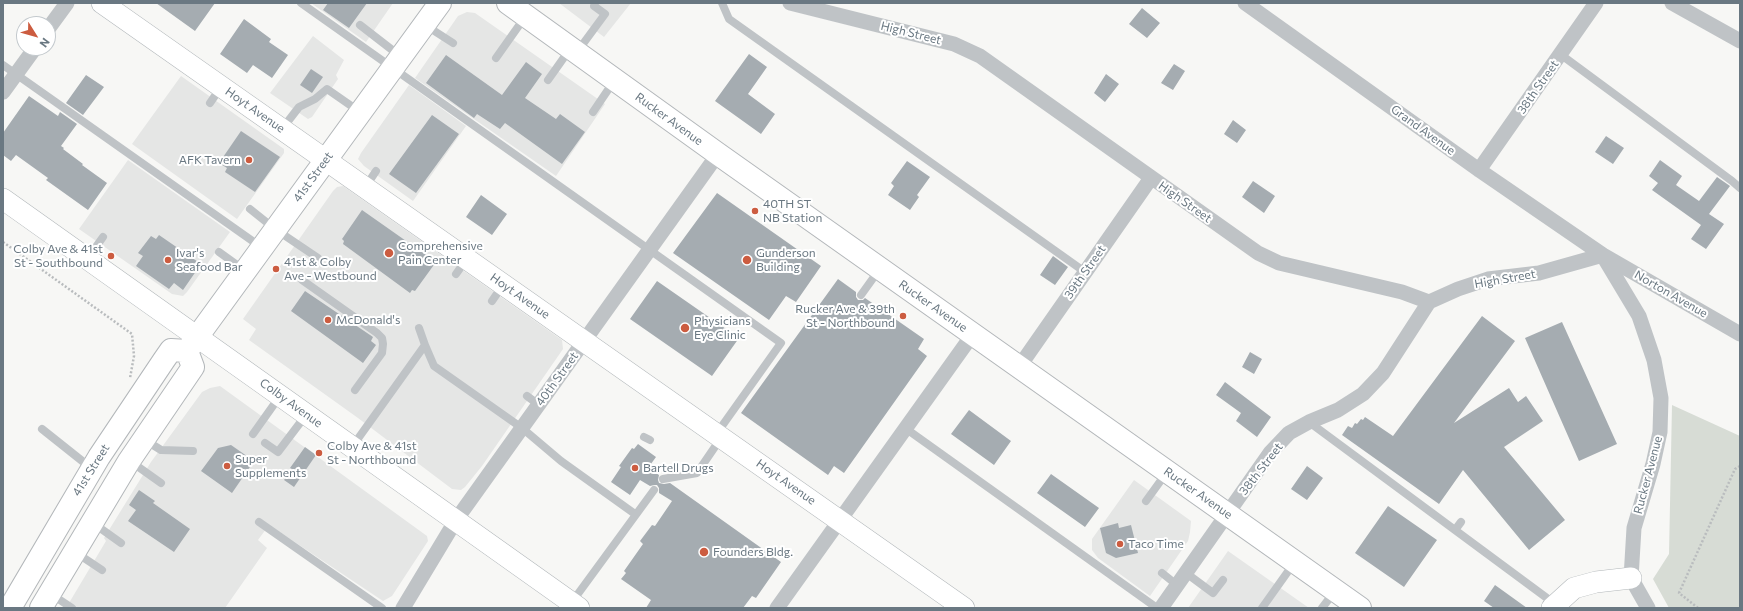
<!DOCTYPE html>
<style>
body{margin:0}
#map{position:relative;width:1743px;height:611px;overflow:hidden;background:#f7f7f5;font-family:Commissioner,sans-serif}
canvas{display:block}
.frame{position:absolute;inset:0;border:4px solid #6a7882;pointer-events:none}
.north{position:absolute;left:16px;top:16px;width:40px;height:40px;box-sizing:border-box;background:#fff;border:1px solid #c3c9cd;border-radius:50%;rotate:127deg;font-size:11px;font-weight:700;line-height:16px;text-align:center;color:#6a7882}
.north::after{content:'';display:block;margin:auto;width:14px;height:18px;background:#cc5c40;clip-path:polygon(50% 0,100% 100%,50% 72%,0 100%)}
</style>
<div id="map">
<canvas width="1743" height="611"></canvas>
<div class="frame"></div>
<div class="north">N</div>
</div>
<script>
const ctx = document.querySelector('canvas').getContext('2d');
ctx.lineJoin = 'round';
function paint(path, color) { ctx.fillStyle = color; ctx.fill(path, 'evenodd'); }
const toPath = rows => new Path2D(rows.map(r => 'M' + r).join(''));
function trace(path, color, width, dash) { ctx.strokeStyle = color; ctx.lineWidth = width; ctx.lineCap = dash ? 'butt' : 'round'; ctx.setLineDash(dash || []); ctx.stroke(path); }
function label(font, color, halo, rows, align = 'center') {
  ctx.font = font + ' Commissioner,sans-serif'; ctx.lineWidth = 4; ctx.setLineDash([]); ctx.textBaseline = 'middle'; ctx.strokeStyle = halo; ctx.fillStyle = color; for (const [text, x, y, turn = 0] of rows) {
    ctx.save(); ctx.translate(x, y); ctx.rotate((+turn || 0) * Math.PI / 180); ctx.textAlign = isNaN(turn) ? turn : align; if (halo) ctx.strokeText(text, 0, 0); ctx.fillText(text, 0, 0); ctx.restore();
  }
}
paint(toPath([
 [311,3,393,3,366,42],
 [559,3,631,3,604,37],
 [467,12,475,13,605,104,556,176,415,78,458,16],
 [313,36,344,60,336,75,338,79,312,117,308,119,270,93],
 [181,76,284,149,284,153,237,219,132,144],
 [409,85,466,126,413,201,364,166,358,159,361,153],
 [128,160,230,232,187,292,183,296,172,294,79,229],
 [343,186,562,340,563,349,482,466,465,487,461,490,452,489,358,418,249,340,256,329,243,319,333,191,337,187],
 [220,386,427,536,428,541,392,596,383,601,269,525,258,540,267,548,225,608,66,608,106,541,104,538,151,462,202,392,210,388],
 [1134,480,1191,521,1190,532,1188,541,1150,596,1098,558,1092,550,1092,539],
 [1228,551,1309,608,1188,608]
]), '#e5e6e5');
paint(toPath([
 [1672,405,1740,436,1740,608,1669,608,1653,579,1669,554]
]), '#d7dcd5');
paint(toPath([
 [156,3,215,3,195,31],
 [328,3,367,3,349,28,323,10],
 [1142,8,1160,23,1147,38,1129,24],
 [244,19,271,39,269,42,288,55,272,78,253,65,247,73,220,54],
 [749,54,767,67,748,94,775,114,761,134,715,101],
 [446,55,502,95,526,62,542,74,525,98,556,119,560,114,585,132,562,164,505,123,500,129,477,114,474,118,426,83],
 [1174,64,1185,71,1173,90,1161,83],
 [311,69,323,77,312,93,300,85],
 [1106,74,1119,84,1105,102,1094,93],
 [86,75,104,87,83,115,66,103],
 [29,96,58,116,60,112,77,124,61,146,64,148,63,149,83,164,82,165,107,183,88,210,46,180,48,178,16,155,11,161,3,155,3,133],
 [432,115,459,134,416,193,389,174],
 [1233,120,1246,130,1237,143,1224,134],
 [241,131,280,157,255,192,225,172,227,168,219,163],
 [1606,136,1624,148,1613,164,1595,152],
 [1660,160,1682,176,1676,185,1699,201,1717,177,1730,186,1709,214,1724,224,1706,249,1691,239,1701,225,1652,190,1658,183,1649,176],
 [907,161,930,177,917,195,919,197,910,210,888,195,894,186,891,183],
 [1253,181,1275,196,1264,213,1242,197],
 [717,193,821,266,796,302,786,296,769,320,673,253],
 [481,195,507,214,492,235,466,217],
 [362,210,436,262,415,291,412,290,410,293,343,244,344,241,342,239],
 [159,235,201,264,183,290,174,283,169,289,136,266,143,256,138,253,151,236,156,239],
 [1053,256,1068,267,1055,285,1040,275],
 [838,279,856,292,856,297,858,300,863,300,865,298,924,339,918,349,927,356,844,473,834,466,828,475,741,413],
 [657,281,739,338,712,376,630,319],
 [305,291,373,337,371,341,376,345,363,363,291,311],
 [1482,316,1515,341,1454,423,1509,388,1518,402,1526,396,1543,421,1504,447,1565,520,1529,550,1463,470,1439,504,1342,435,1348,426,1352,428,1355,423,1357,424,1361,419,1363,420,1365,417,1393,436],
 [1562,322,1617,444,1579,461,1525,338],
 [1250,352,1262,359,1254,374,1242,367],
 [1225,382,1271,417,1257,437,1236,421,1241,413,1216,395],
 [969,410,1011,441,994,465,951,434],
 [638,444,656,457,648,468,659,475,658,480,659,483,664,484,670,483,781,562,756,598,752,596,743,608,646,608,651,600,621,579,626,573,624,571,643,544,640,541,652,525,655,526,672,501,659,493,659,488,657,485,654,485,650,486,640,480,630,495,611,482,621,467,619,466,632,448,634,449],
 [231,445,254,461,232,493,201,471,218,448],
 [305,447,316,455,294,487,284,480,292,469,290,468],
 [1307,466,1323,478,1307,500,1291,489],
 [1051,474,1099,508,1085,527,1037,493],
 [139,490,155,501,153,503,190,529,174,552,128,521,136,510,129,505],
 [1388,506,1437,540,1404,587,1355,553],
 [1118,523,1119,528,1131,525,1138,553,1116,558,1106,553,1100,528],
 [1495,585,1527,608,1494,608,1484,601]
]), '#a5acb1');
const secondary = toPath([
 [102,3,964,608],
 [3,199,579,608],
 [1552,608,1574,588,1596,582,1631,578]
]);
const primary = toPath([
 [508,3,718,154,1360,608],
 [187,351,440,3],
 [10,608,99,457,164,360,171,350,187,351],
 [41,608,129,461,193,367,187,351]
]);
trace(secondary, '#b2b7ba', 22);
trace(primary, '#b3b7ba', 24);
trace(toPath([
 [3,242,132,334,134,356,130,378],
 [1698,608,1679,593,1735,469,1740,466]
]), '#b9bcbe', 2.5, [2, 2]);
trace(toPath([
 [301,3,781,343,717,433],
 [722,3,729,19,1085,272],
 [360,25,400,56],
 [425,25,453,43],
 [577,52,605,14,594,6,595,3],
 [1560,54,1732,181,1740,188],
 [496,58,525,17],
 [3,65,261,247],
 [548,80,570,49],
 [210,103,221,87],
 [593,112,614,81],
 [282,129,299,107,315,99,327,89,360,112],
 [366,186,376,171],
 [250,209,275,229,318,258],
 [219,252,244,270],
 [88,258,103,237],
 [456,274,466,260],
 [302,280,377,333,382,338,383,344,382,353,355,390],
 [861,295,879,270],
 [492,301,503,285],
 [419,328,425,345],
 [527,396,539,405],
 [1309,422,1555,604],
 [905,428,1157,608],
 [42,429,91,468],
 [253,434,280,396],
 [644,437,650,440],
 [145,440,161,450,193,451],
 [265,443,278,452,306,415],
 [352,447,425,345,434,366,522,428,561,461,635,514],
 [130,461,161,483],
 [663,479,697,473,721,438],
 [1146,501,1167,472],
 [259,522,382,608],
 [93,523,121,543],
 [1455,530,1461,522],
 [75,552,102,570],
 [1162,573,1177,585],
 [1186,573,1213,593,1223,580],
 [51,594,72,608],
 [572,602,654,490],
 [1262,608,1294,563],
 [1322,608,1335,591]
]), '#bfc3c6', 8);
trace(toPath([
 [790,3,954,44,980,56,1258,253,1279,263,1402,292,1429,302,1458,289,1488,279,1539,273,1603,255],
 [1245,3,1479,170,1603,255,1740,334],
 [1672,3,1740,41],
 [48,29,67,3],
 [3,92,35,48],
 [1479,170,1596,3],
 [1603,256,1639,316,1654,360,1661,398,1660,432,1653,464,1634,528,1631,578,1648,608],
 [1019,367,1151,178],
 [403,608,456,520,718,154],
 [777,608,973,334],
 [1161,608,1270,453,1289,433,1309,422,1338,410,1363,394,1383,373,1429,302]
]), '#bfc3c6', 15);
trace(secondary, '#fff', 21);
trace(primary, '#fff', 22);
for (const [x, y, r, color] of [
 [249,160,4,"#cc5c40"],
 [755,211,4,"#cc5c40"],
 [389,253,5,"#cc5c40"],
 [111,256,4,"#cc5c40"],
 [168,260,4,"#cc5c40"],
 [747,260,5,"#cc5c40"],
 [276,269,4,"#cc5c40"],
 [903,316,4,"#cc5c40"],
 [328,320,4,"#cc5c40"],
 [685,328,5,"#cc5c40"],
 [319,453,4,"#cc5c40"],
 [227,466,4,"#cc5c40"],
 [635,468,4,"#cc5c40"],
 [1120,544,4,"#cc5c40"],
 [704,552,5,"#cc5c40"]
]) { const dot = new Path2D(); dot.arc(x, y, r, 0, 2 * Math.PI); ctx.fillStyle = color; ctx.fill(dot); trace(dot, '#fff', 1.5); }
label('12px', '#6a7882', '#fff', [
 ["High Street",911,33,14],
 ["38th Street",1538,87,-55],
 ["Hoyt Avenue",255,110,35],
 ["Rucker Avenue",669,119,36],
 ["Grand Avenue",1423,130,36],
 ["41st Street",313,177,-54],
 ["High Street",1185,202,35],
 ["39th Street",1085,272,-55],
 ["High Street",1505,279,-10],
 ["Norton Avenue",1671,294,30],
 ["Hoyt Avenue",520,296,35],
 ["Rucker Avenue",933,306,35],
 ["40th Street",557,379,-54],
 ["Colby Avenue",291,403,36],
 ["38th Street",1261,469,-52],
 ["41st Street",91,470,-58],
 ["Rucker Avenue",1648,475,-75],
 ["Hoyt Avenue",786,482,35],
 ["Rucker Avenue",1198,493,35]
]);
label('12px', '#6a7882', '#fff', [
 ["AFK Tavern",241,160,"right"],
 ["40TH ST",763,204],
 ["NB Station",763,218],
 ["Comprehensive",398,246],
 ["Pain Center",398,260],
 ["Colby Ave & 41st",103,249,"right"],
 ["St - Southbound",103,263,"right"],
 ["Ivar's",176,253],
 ["Seafood Bar",176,267],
 ["Gunderson",756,253],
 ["Building",756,267],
 ["41st & Colby",284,262],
 ["Ave - Westbound",284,276],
 ["Rucker Ave & 39th",895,309,"right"],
 ["St - Northbound",895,323,"right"],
 ["McDonald's",336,320],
 ["Physicians",694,321],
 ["Eye Clinic",694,335],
 ["Colby Ave & 41st",327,446],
 ["St - Northbound",327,460],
 ["Super",235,459],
 ["Supplements",235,473],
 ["Bartell Drugs",643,468],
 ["Taco Time",1128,544],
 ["Founders Bldg.",713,552]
], 'left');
</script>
